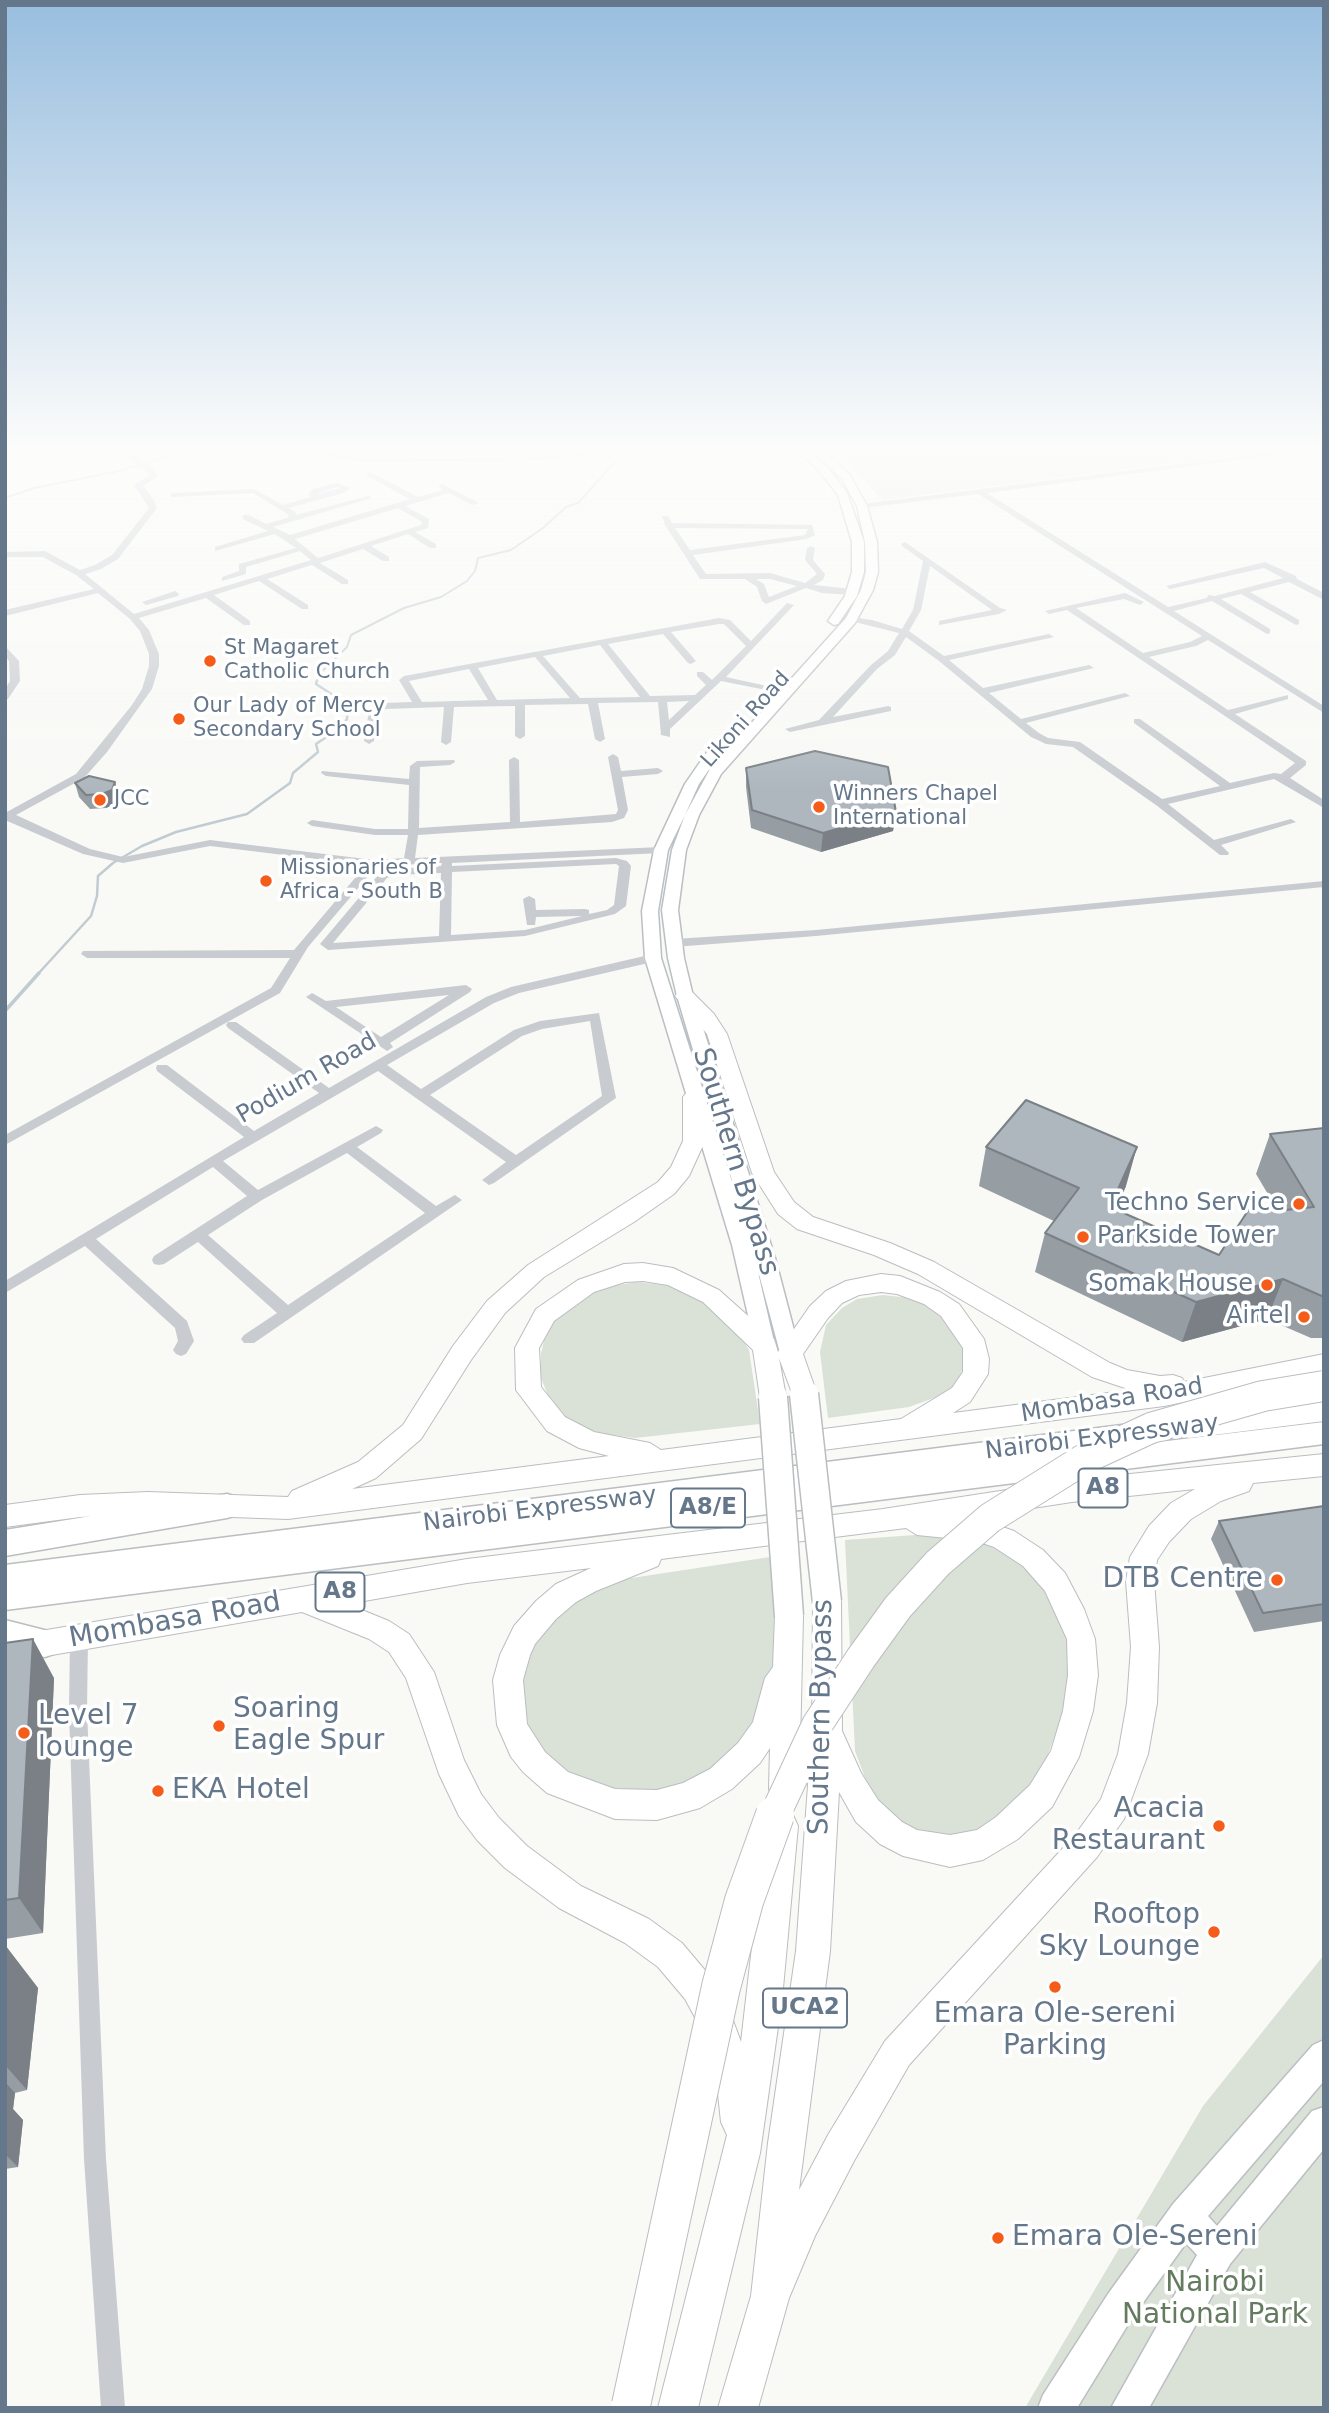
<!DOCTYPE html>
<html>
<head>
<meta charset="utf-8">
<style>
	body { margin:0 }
	#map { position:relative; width:1329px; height:2413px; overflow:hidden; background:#f9f9f6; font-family:"DejaVu Sans",sans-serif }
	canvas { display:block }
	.frame { position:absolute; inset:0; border:7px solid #65778a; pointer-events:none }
</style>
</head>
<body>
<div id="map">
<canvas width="1329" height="2413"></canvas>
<div class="frame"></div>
</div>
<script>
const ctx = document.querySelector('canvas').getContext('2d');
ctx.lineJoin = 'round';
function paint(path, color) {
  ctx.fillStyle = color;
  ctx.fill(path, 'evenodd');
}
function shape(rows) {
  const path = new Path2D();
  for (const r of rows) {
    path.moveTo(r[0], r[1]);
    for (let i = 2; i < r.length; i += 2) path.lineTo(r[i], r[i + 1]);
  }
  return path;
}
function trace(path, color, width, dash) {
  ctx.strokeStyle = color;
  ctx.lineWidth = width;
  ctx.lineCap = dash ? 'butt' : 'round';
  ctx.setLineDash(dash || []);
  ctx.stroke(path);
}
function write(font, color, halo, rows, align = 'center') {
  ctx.font = font + ' "DejaVu Sans",sans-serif';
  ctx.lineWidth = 7;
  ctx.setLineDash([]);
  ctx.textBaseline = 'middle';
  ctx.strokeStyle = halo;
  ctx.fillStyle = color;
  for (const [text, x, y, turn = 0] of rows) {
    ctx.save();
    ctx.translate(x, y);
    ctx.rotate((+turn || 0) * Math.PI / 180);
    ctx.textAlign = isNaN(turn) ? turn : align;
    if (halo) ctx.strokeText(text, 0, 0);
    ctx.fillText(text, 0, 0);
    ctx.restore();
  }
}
paint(shape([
	[837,451,1268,451,882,500]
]), '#e7e8e7');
paint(shape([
	[636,1282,664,1285,682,1290,704,1303,734,1326,749,1350,760,1424,635,1438,599,1433,573,1423,552,1405,541,1378,541,1354,546,1332,560,1314,580,1298,612,1286],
	[883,1295,910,1298,931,1307,947,1320,960,1339,965,1360,959,1380,945,1394,909,1407,828,1418,820,1352,826,1325,842,1308,857,1299],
	[943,1533,993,1543,1032,1569,1056,1600,1070,1637,1069,1695,1045,1763,1014,1808,982,1836,942,1838,909,1829,885,1813,866,1780,855,1751,845,1540],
	[770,1557,777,1647,767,1694,745,1748,713,1778,628,1797,566,1774,540,1752,522,1714,521,1680,526,1658,546,1623,578,1600,612,1581],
	[1324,1955,1324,2408,1025,2408,1203,2106]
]), '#dae1d6');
trace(shape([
	[306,451,367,461,530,459,632,451],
	[5,498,34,488,119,471,188,451],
	[316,683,320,673,347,647,351,635,404,608,441,597,467,581,475,571,478,558,511,550,543,528,566,507,578,503,617,460,630,452]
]), '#c1ccd2', 2);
trace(shape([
	[37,975,91,916,97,896,98,876,113,863,142,846,176,832,247,814,290,783,293,773,318,752,316,744,341,727,347,719,348,705,316,684,317,681]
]), '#c1ccd2', 2.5);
trace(shape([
	[5,1011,39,973]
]), '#c1ccd2', 3.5);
const secondary = shape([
	[798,451,809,451,828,468,847,493,864,542,864,572,857,596,838,624,834,625,828,621,845,596,852,572,852,542,838,495,820,472,798,451],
	[813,451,824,451,850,475,867,506,877,542,878,572,873,590,855,623,721,774,699,815,686,850,678,910,684,958,693,996,775,1258,800,1353,797,1359,790,1361,783,1359,780,1353,754,1255,775,1346,772,1352,765,1354,758,1352,755,1346,732,1245,645,958,642,911,654,850,685,784,707,752,717,752,719,755,699,784,685,815,710,769,846,618,861,590,866,572,865,542,857,506,842,479,813,451],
	[685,815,672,850,662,910,668,958,677,996,739,1204,661,958,658,911,668,850,685,815]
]);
const primary = shape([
	[1324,2040,1324,2081,1208,2216,1217,2226,1312,2111,1324,2107,1324,2149,1230,2264,1149,2408,1111,2408,1197,2255,1186,2243,1132,2318,1077,2408,1038,2408,1043,2395,1108,2294,1173,2204,1313,2045,1324,2040]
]);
const trunk = shape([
	[685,990,692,992,714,1014,727,1034,774,1172,794,1202,813,1217,890,1243,934,1262,1110,1363,1127,1370,1160,1376,1173,1375,1182,1378,1184,1382,1324,1354,1324,1374,1164,1406,288,1519,148,1514,80,1517,5,1527,5,1505,80,1495,148,1492,288,1497,292,1491,358,1462,403,1425,453,1346,487,1301,528,1265,658,1182,671,1167,683,1141,683,1097,687,1092,694,1090,701,1092,705,1097,705,1141,689,1176,674,1194,634,1222,544,1277,505,1313,471,1360,421,1439,376,1478,352,1489,609,1456,579,1448,547,1431,516,1390,515,1348,536,1309,578,1280,624,1264,643,1263,673,1268,719,1290,774,1339,778,1352,810,1306,826,1291,846,1281,881,1274,900,1276,940,1292,959,1304,984,1339,989,1359,988,1374,970,1402,953,1413,1131,1390,1092,1377,918,1274,874,1255,797,1229,778,1214,752,1173,707,1034,675,996,678,992,685,990],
	[643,1281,668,1285,703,1302,753,1350,760,1397,764,1404,773,1407,782,1404,786,1397,779,1358,795,1401,804,1404,813,1401,817,1394,803,1354,828,1318,842,1303,859,1295,881,1292,897,1294,924,1304,941,1316,963,1348,963,1372,952,1388,901,1419,661,1450,650,1443,594,1432,565,1417,541,1387,539,1348,554,1321,594,1292,625,1282,643,1281],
	[1324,1454,1324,1476,1253,1483,1249,1491,1221,1501,1191,1519,1169,1542,1157,1560,1154,1581,1159,1647,1157,1703,1148,1754,1124,1819,1097,1857,909,2065,854,2161,815,2236,789,2298,758,2408,718,2408,751,2296,768,2143,796,1951,812,1730,813,1602,817,1593,827,1590,837,1593,841,1602,842,1731,861,1773,878,1800,902,1822,917,1830,950,1835,977,1830,996,1817,1030,1785,1051,1751,1063,1711,1068,1675,1067,1639,1045,1591,1023,1566,994,1547,976,1541,917,1535,906,1528,661,1559,658,1566,596,1591,576,1602,556,1619,535,1644,530,1655,523,1680,527,1724,545,1752,568,1772,615,1789,657,1790,683,1783,710,1769,738,1743,753,1722,765,1678,773,1667,775,1616,779,1607,789,1603,799,1607,803,1616,799,1789,795,1800,784,1804,773,1800,769,1789,770,1748,760,1763,732,1789,700,1808,657,1820,615,1819,547,1793,523,1772,511,1757,497,1725,493,1680,500,1655,514,1626,536,1601,556,1584,591,1568,467,1583,347,1604,389,1621,409,1634,434,1672,464,1760,481,1794,499,1818,527,1846,581,1886,649,1919,682,1943,709,1975,731,2015,741,2042,766,1826,771,1815,782,1811,793,1815,798,1826,782,1999,760,2153,698,2408,658,2408,727,2135,721,2122,715,2066,704,2034,685,1999,658,1967,625,1943,559,1908,505,1868,477,1840,459,1816,439,1774,406,1678,389,1652,369,1639,302,1612,5,1663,5,1637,467,1559,883,1509,1072,1480,1324,1454],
	[1195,1489,1171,1503,1149,1526,1130,1557,1126,1581,1131,1647,1127,1703,1118,1754,1101,1799,1075,1835,885,2041,828,2135,799,2190,830,1951,839,1792,856,1822,880,1844,903,1856,950,1867,983,1860,1018,1839,1052,1807,1079,1757,1093,1711,1098,1675,1095,1639,1084,1609,1065,1573,1043,1550,1014,1531,974,1517,1072,1502,1195,1489]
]);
const motorway = shape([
	[1324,1399,1324,1421,1189,1438,1179,1435,1175,1427,1179,1419,1189,1416,1324,1399],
	[1324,1422,1324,1444,5,1610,5,1565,1122,1425,1132,1428,1136,1436,1132,1444,1126,1446,1324,1422],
	[227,1494,237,1497,242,1506,237,1515,227,1518,5,1556,5,1530,227,1494],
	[5,1620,56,1633,61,1643,56,1653,45,1657,5,1648,5,1620]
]);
trace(secondary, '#babfc4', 3);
trace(primary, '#bbbfc3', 3);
trace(trunk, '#babec1', 2);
trace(motorway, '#babec1', 3);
paint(shape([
	[118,451,127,451,150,465,158,476,143,486,154,500,157,508,118,559,101,569,85,574,134,614,311,560,300,551,246,567,246,574,222,581,222,577,239,571,239,564,296,548,275,534,215,551,215,547,268,531,243,519,243,515,249,515,266,524,287,518,289,515,253,493,174,497,171,497,171,493,254,489,283,505,311,497,308,494,313,489,337,483,350,488,344,493,288,508,296,512,296,515,368,496,372,498,273,527,290,535,410,499,367,476,366,474,370,472,418,497,443,490,438,486,442,484,479,503,472,505,449,493,405,506,429,519,428,528,415,532,436,544,436,548,430,548,408,534,371,546,389,557,389,561,383,561,363,549,320,563,348,580,348,584,342,584,312,565,267,579,308,605,308,609,302,609,259,581,214,595,250,621,250,625,244,625,206,598,139,618,149,630,159,654,159,666,152,689,107,752,84,778,16,815,90,849,123,857,210,840,374,860,404,858,408,835,375,835,312,826,307,823,312,820,375,829,408,829,409,785,326,776,321,773,322,771,409,779,410,766,417,761,454,760,455,762,450,765,420,767,419,828,510,822,509,760,514,757,519,760,520,822,616,814,618,810,608,757,613,754,618,757,621,771,658,768,663,771,658,774,622,777,628,810,624,818,612,822,418,835,415,858,661,847,666,850,661,853,452,863,452,866,616,858,627,861,631,866,626,906,615,914,525,936,328,950,320,944,379,874,394,869,441,866,442,863,377,866,308,947,280,993,5,1145,5,1135,271,988,290,958,87,958,81,954,83,951,294,950,366,865,210,846,123,863,83,854,5,820,5,813,76,774,132,705,142,689,149,666,149,654,140,631,130,619,98,593,5,616,5,610,94,589,76,575,43,557,5,557,5,552,45,551,80,570,95,565,112,555,149,508,134,485,150,475,144,469,118,451],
	[337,487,340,488,317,494,319,493,337,487],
	[398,508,422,522,421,525,318,558,295,539,398,508],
	[616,864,619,866,614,905,607,910,589,914,589,910,585,909,536,910,535,899,529,896,523,899,527,925,535,925,536,917,582,916,525,930,451,935,452,872,616,864],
	[441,873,439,936,333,943,387,878,395,875,441,873],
	[1282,451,1306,451,987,493,1168,607,1207,598,1208,595,1215,596,1283,578,1264,568,1170,589,1166,586,1265,562,1296,576,1297,579,1324,593,1324,600,1289,582,1250,592,1299,620,1299,624,1296,625,1241,594,1221,599,1270,629,1270,633,1267,634,1212,601,1174,611,1324,706,1324,713,1208,640,1196,646,1149,657,1228,710,1288,695,1288,699,1235,714,1306,761,1306,765,1290,778,1324,800,1324,808,1274,779,1168,804,1214,840,1291,819,1296,822,1221,845,1229,853,1228,855,1220,855,1156,805,1073,747,1046,744,1031,737,939,661,906,637,895,655,877,669,833,717,888,706,891,707,891,711,790,732,785,729,819,720,871,665,888,651,899,633,847,620,851,617,872,620,902,629,913,610,923,561,902,546,901,544,905,542,1000,608,1007,610,999,614,939,625,939,621,992,610,930,566,921,610,909,631,944,656,1049,634,1054,637,949,660,983,688,1089,665,1094,668,989,693,1021,719,1125,693,1130,696,1026,723,1039,733,1048,738,1080,742,1162,799,1220,786,1134,723,1134,719,1140,719,1230,783,1274,773,1281,774,1295,763,1067,610,1049,614,1045,611,1125,593,1144,602,1140,605,1124,599,1076,608,1143,653,1190,642,1202,636,978,494,862,508,858,506,862,504,1282,451],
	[662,516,668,516,672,523,812,525,815,535,807,539,693,555,706,574,770,573,805,583,817,574,805,560,807,548,811,546,815,548,813,560,825,574,823,580,814,585,852,589,856,592,852,595,822,593,806,588,766,604,762,601,757,587,745,579,700,579,665,525,662,516],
	[675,528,808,529,805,535,690,550,675,528],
	[756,579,770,579,797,586,769,597,764,584,756,579],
	[175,591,179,594,178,596,146,605,142,602,175,591],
	[787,603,794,605,726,677,776,688,776,692,721,681,670,729,670,737,661,735,658,702,598,703,605,739,600,742,595,739,588,704,525,705,525,736,520,739,515,736,515,706,454,707,451,742,446,745,441,742,444,707,386,709,377,714,374,741,369,744,364,741,369,711,384,703,412,702,399,680,404,676,719,618,730,620,751,641,787,603],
	[719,624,724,624,746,646,712,680,703,672,697,672,697,676,706,685,695,695,650,696,608,644,663,634,688,663,691,664,696,661,671,632,719,624],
	[600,645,640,697,580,698,543,656,600,645],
	[535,657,570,698,497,700,478,668,535,657],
	[469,669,488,700,422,702,409,681,469,669],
	[689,701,669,720,667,702,689,701],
	[5,646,19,661,20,681,8,699,5,700,5,689,10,681,9,661,5,656,5,646],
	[1324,881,1324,887,816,936,674,947,668,943,674,939,816,930,1324,881],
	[653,954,657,955,657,961,519,993,494,1003,387,1065,421,1089,514,1030,540,1021,599,1013,616,1098,494,1183,489,1185,482,1180,506,1162,378,1071,223,1161,258,1190,376,1126,383,1130,381,1133,357,1147,436,1206,455,1195,462,1200,254,1343,244,1343,241,1339,244,1335,277,1313,198,1242,164,1264,159,1265,154,1264,152,1260,154,1256,247,1196,213,1167,96,1239,187,1321,194,1341,186,1354,181,1356,176,1354,173,1350,178,1341,175,1328,85,1246,5,1293,5,1281,244,1137,157,1071,156,1068,157,1065,167,1065,254,1131,319,1093,228,1028,226,1025,228,1022,236,1022,329,1088,486,997,511,987,653,954],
	[590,1021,602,1096,516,1155,430,1095,522,1036,542,1029,590,1021],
	[347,1153,425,1213,288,1305,208,1235,262,1200,347,1153],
	[466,985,472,989,470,992,390,1043,393,1047,387,1051,306,997,312,993,326,1001,466,985],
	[449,995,381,1037,336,1007,449,995],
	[79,1629,85,1631,88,1637,87,1711,106,2159,125,2408,101,2408,84,2159,69,1711,70,1637,73,1631,79,1629]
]), '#c8ccd0');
paint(secondary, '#fff');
paint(primary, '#fff');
paint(trunk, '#fff');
paint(motorway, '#fff');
const trunkBridge = shape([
	[804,1394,827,1602],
	[773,1397,789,1616]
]);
const motorwayBridgeFar1 = shape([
	[774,1817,817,1725,861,1658,898,1607,938,1563,990,1518,1086,1458,1151,1428,1263,1396,1324,1386]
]);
const motorwayBridge = shape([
	[631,2405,721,1987,744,1901,775,1815]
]);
trace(trunkBridge, '#babec1', 31, []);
trace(motorwayBridgeFar1, '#babec1', 32, []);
trace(motorwayBridge, '#babec1', 40, []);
trace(trunkBridge, '#fff', 28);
trace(motorwayBridgeFar1, '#fff', 30);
trace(motorwayBridge, '#fff', 38);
paint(shape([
	[746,768,896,812,893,831,821,852,751,828,746,787],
	[115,782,119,796,115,804,106,808,90,809,79,797,75,783],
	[1324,1128,1324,1338,1311,1338,1267,1319,1182,1342,1035,1272,1045,1233,1054,1221,979,1186,986,1147,1126,1186,1116,1210,1219,1255,1278,1211,1256,1174,1270,1134],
	[1324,1506,1324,1621,1254,1632,1211,1539,1219,1521],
	[5,1643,54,1678,43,1933,5,1939],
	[5,1945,38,1988,27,2090,15,2093,13,2109,23,2120,18,2167,5,2169]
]), '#969da3');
paint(shape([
	[115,782,119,796,115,804,106,808,102,794],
	[896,812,893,831,821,852,823,833],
	[1137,1147,1126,1186,1099,1247,1110,1207],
	[1283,1279,1267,1319,1182,1342,1196,1302],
	[33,1639,54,1678,43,1933,19,1898],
	[5,1945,38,1988,27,2090,5,2065],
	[5,2082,15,2093,13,2109,23,2120,18,2167,5,2154]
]), '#7a8085');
const building = shape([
	[815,751,888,767,896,812,823,833,752,810,746,768,815,751],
	[89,776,115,782,112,790,102,794,86,795,75,783,89,776],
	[1026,1100,1137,1147,1110,1207,1219,1255,1253,1203,1276,1211,1314,1207,1270,1134,1324,1128,1324,1297,1283,1279,1196,1302,1045,1233,1079,1188,986,1147,1026,1100],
	[1324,1506,1324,1604,1263,1613,1219,1521,1324,1506],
	[33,1639,19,1898,5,1900,5,1643,33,1639]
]);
paint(building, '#aeb7be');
trace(building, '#7a8085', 2);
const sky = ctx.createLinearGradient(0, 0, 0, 789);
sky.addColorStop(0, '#98bedf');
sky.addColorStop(0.57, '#fcfcfb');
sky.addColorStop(1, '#fcfcfb00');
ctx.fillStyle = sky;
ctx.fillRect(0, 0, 1329, 789);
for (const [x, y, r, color] of [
	[210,661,7,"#f65c19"],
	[179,719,7,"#f65c19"],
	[100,800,7,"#f65c19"],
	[819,807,7,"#f65c19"],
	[266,881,7,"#f65c19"],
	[1299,1204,7,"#f65c19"],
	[1083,1237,7,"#f65c19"],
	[1267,1285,7,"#f65c19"],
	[1304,1317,7,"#f65c19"],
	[1277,1580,7,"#f65c19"],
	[219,1726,7,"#f65c19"],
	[24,1733,7,"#f65c19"],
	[158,1791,7,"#f65c19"],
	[1219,1826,7,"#f65c19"],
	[1214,1932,7,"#f65c19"],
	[1055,1987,7,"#f65c19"],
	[998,2238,7,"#f65c19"]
]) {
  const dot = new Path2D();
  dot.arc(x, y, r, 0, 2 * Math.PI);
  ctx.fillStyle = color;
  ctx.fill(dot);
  trace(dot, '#fff', 2.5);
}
write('21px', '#65778a', '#fff', [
	["St Magaret",224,649],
	["Catholic Church",224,673],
	["Our Lady of Mercy",193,707],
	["Secondary School",193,731],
	["Winners Chapel",833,795],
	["International",833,819],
	["JCC",114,800],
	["Missionaries of",280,869],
	["Africa - South B",280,893]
], 'left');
write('21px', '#65778a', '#fff', [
	["Likoni Road",746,720,-48]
]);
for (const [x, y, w] of [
	[1103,1488,49],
	[708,1508,74],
	[340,1592,49],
	[805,2008,84]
]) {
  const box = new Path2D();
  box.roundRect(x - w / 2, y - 19.5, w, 39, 5);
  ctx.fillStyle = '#fff';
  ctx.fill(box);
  trace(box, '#65778a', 2);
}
write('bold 23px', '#65778a', null, [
	["A8",1103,1488],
	["A8/E",708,1508],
	["A8",340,1592],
	["UCA2",805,2008]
]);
write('24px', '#65778a', '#fff', [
	["Podium Road",307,1079,-30],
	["Mombasa Road",1112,1401,-9],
	["Nairobi Expressway",1102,1438,-7],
	["Nairobi Expressway",540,1510,-7]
]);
write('24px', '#65778a', '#fff', [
	["Techno Service",1285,1204],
	["Parkside Tower",1097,1237,"left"],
	["Somak House",1253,1285],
	["Airtel",1290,1317]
], 'right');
write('28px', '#65778a', '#fff', [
	["Southern Bypass",735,1162,73],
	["Mombasa Road",175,1621,-10],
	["Southern Bypass",822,1717,-89]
]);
write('28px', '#65778a', '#fff', [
	["DTB Centre",1263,1580,"right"],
	["Soaring",233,1710],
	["Eagle Spur",233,1742],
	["Level 7",38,1717],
	["lounge",38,1749],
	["EKA Hotel",172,1791],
	["Acacia",1205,1810,"right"],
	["Restaurant",1205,1842,"right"],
	["Rooftop",1200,1916,"right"],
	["Sky Lounge",1200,1948,"right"],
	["Emara Ole-sereni",1055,2015,"center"],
	["Parking",1055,2047,"center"],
	["Emara Ole-Sereni",1012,2238]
], 'left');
write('28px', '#647b60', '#fff', [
	["Nairobi",1215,2284],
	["National Park",1215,2316]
]);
</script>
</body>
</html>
